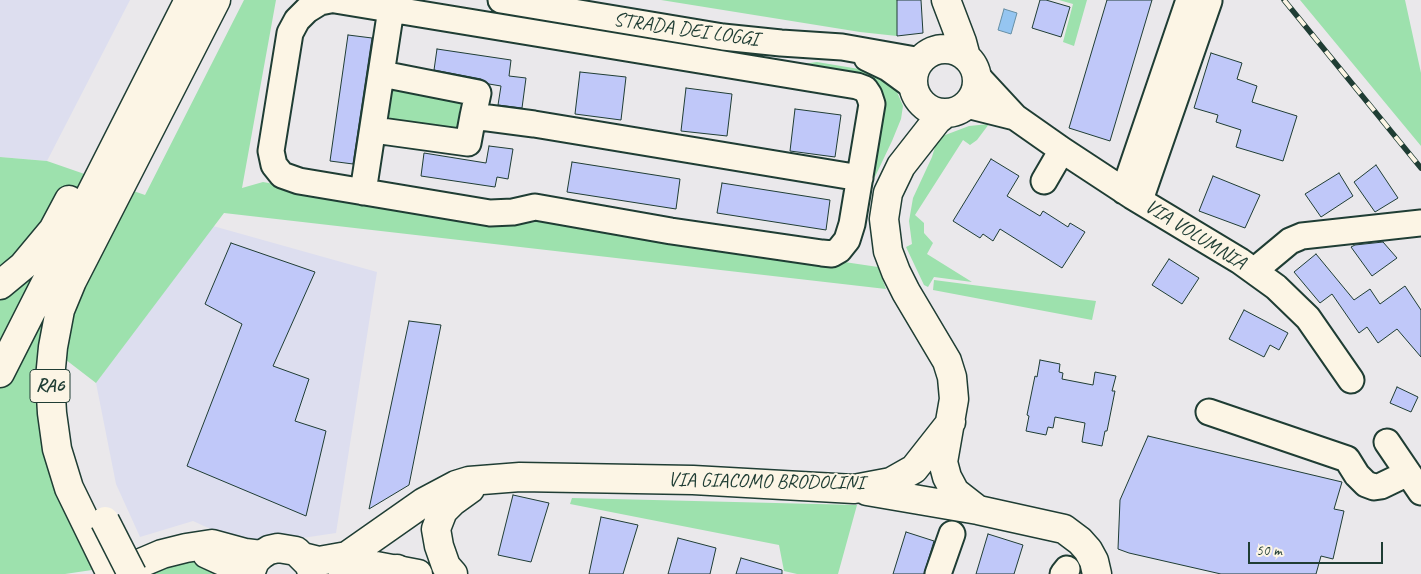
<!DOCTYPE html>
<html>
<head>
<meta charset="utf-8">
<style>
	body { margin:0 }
	#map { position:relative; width:1421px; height:574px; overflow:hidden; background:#eae8eb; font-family:Caveat,sans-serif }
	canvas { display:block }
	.scale { position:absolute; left:1248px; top:542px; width:135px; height:22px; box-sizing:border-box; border:2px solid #1f3d34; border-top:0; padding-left:6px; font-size:15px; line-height:18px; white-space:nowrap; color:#1f3d34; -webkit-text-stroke:4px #fcf5e5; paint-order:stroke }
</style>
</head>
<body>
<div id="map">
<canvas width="1421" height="574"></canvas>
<div class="scale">50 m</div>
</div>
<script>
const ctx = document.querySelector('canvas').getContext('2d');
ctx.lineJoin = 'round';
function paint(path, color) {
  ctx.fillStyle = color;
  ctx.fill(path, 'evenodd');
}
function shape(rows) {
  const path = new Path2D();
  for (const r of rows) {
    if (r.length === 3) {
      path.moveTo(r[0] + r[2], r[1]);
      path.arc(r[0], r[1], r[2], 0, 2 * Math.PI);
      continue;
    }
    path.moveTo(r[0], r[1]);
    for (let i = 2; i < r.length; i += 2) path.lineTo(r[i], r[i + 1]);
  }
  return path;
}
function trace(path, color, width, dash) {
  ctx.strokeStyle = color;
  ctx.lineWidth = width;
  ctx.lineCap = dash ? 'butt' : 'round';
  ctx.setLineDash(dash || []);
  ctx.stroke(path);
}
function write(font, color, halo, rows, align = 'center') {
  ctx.font = font + ' Caveat,sans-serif';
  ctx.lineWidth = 4;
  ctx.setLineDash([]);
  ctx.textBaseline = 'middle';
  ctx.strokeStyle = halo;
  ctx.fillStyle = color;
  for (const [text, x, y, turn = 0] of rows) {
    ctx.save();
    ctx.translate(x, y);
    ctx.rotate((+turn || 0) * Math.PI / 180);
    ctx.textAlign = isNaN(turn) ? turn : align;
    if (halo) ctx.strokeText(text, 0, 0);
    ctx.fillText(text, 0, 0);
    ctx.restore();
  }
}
paint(shape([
	[0,0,130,0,47,161,0,157],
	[213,226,377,272,336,533,248,546,193,521,140,537,116,484,96,383]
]), '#dddeef');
paint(shape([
	[244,0,276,0,242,188,263,182,510,226,555,219,878,267,886,289,224,213,96,383,44,343,42,432,92,570,65,574,0,574,0,157,47,161,145,195],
	[661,0,897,0,897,36,860,32],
	[1059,0,1087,0,1074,46,1063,42,1073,4],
	[1300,0,1405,0,1421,73,1421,146],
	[817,62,859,69,884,80,897,92,903,106,901,119,892,141,873,181,860,218,880,99,796,65],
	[392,83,462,96,456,135,385,123],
	[989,124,977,140,970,145,963,140,915,215,924,223,924,233,933,243,927,254,972,282,934,277,928,287,924,285,906,247,912,244,909,221,913,198,932,157,937,140,940,137,969,126],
	[934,280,1096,301,1092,320,933,290],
	[572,498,857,505,838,574,797,574,784,571,779,545,570,504],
	[200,559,232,574,147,574,155,568]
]), '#9de1ad');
const water = shape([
	[1004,9,1017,13,1011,34,998,30,1004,9]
]);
paint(water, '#95c5f1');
trace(water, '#668fa5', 1);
const building = shape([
	[897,0,921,0,923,33,897,36,897,0],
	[1040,0,1046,0,1070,7,1061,37,1032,28,1040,0],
	[1107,0,1152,0,1110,141,1069,128,1107,0],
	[348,35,372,38,353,164,330,161,348,35],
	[437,49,511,60,509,76,526,78,522,108,498,105,501,86,489,84,481,79,434,70,437,49],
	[1211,53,1242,63,1237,79,1257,86,1252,102,1297,116,1283,161,1236,147,1241,130,1216,122,1218,115,1194,108,1211,53],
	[580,72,626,77,621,120,575,114,580,72],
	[686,88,732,94,727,136,681,131,686,88],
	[795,109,841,115,835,157,790,151,795,109],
	[489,146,513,149,508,179,497,177,495,187,421,176,424,153,486,163,489,146],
	[991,159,1019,176,1007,196,1040,216,1043,211,1068,227,1070,223,1085,232,1062,268,1000,229,993,241,983,234,980,238,953,221,991,159],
	[572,162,680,179,676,209,567,192,572,162],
	[1376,165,1398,198,1375,212,1354,182,1376,165],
	[1339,173,1353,196,1321,217,1305,194,1339,173],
	[1213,176,1260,195,1245,228,1199,211,1213,176],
	[722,183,830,200,826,230,717,213,722,183],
	[1383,242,1397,258,1372,276,1351,247,1355,245,1383,242],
	[231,243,315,272,273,366,309,379,295,421,326,431,306,516,187,466,242,324,205,304,231,243],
	[1316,254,1354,300,1370,289,1380,304,1405,286,1421,310,1421,357,1397,329,1378,343,1367,327,1359,333,1332,294,1320,303,1294,272,1316,254],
	[1169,259,1199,278,1182,304,1152,285,1169,259],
	[1244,310,1288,333,1279,350,1270,345,1264,357,1229,339,1244,310],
	[409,321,441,325,409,485,369,509,409,321],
	[1040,360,1060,364,1059,372,1063,373,1062,379,1093,385,1095,372,1116,376,1112,391,1115,391,1107,431,1105,431,1102,446,1082,442,1085,423,1055,417,1053,428,1048,427,1046,435,1026,431,1029,416,1027,415,1035,376,1037,377,1040,360],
	[1397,387,1418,397,1411,412,1390,403,1397,387],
	[1148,436,1342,482,1334,509,1344,511,1333,559,1321,556,1316,574,1221,574,1129,553,1118,549,1120,500,1148,436],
	[513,495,549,503,531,562,498,555,513,495],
	[601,517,638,525,623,574,589,574,601,517],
	[906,532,934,541,924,574,893,574,906,532],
	[988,534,1023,545,1014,574,976,574,988,534],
	[678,538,716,548,710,574,668,574,678,538],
	[741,558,782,570,782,574,736,574,741,558]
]);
paint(building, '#c0c8f9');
trace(building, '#1f3d34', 1);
const minor = shape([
	[330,0,320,2,307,10,297,20,290,33,271,151,274,165,282,175,299,181,490,213,513,212,535,207,671,231,822,253,832,254,839,250,847,240,852,224,872,104,869,95,865,89,857,86,335,0],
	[501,0,723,37,781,43,842,47,921,61],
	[867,58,888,68,914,87],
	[382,74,478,93,473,116,534,124,860,178],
	[977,76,1015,117,1062,150,1132,196,1240,261,1276,287,1308,318,1351,380],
	[967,105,1015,117],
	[374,130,468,143,473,116],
	[1044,181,1062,150],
	[1124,191,1189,0],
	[363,192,391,9],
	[1140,200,1209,1],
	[1254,271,1290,241,1302,236,1421,223],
	[1209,412,1347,459,1357,475,1366,484,1374,487,1381,486,1408,473],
	[1387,442,1421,492],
	[938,574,952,534],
	[1063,574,1067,569]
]);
const major = shape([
	[946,0,962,42,966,57],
	[945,81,32],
	[946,113,937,120,901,166,888,193,884,219,888,251,896,272,906,292,947,361,952,377,954,399,943,462,947,477,955,492,978,510],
	[867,491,978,510,1064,529,1080,541,1088,550,1094,561,1097,574],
	[303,557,319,561,347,556,424,502,456,485,469,481,520,477,693,480,854,489,891,482,914,469,951,422],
	[250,574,255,561,261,555,269,550,278,548,296,551,309,564,312,572],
	[343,574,362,568,376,566,418,574],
	[453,574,446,566,439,546,436,529,443,511,452,502,470,489]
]);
const highway = shape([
	[0,285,23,266,53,230,69,200],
	[0,373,189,0],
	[207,554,229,564,243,574],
	[111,574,69,488,57,449,52,413,50,378,53,347,60,310,72,281,216,0],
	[115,574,162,554,186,548,212,544,245,553,261,555],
	[384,574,397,569]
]);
trace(minor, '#1f3d34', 29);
trace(major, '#1f3d34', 31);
trace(highway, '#1f3d34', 31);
trace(minor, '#fcf5e5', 25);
trace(major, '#fcf5e5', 28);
trace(highway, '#fcf5e5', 28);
const rail = shape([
	[1284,0,1421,168]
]);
trace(rail, '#1f3d34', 5.5);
trace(rail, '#fcf5e5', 4, [11]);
const highwayBridge = shape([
	[105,521,132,574]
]);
trace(highwayBridge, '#1f3d34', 31, []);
trace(highwayBridge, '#fcf5e5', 28);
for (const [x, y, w] of [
	[50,386,40]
]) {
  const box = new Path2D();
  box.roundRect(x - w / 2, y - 16.5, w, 33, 4);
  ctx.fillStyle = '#fcf5e5';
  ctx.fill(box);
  trace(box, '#1f3d34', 1);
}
write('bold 19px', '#1f3d34', null, [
	["RA6",50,386]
]);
write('20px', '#1f3d34', '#fcf5e5', [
	["STRADA DEI LOGGI",686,30,8],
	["VIA VOLUMNIA",1195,235,32],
	["VIA GIACOMO BRODOLINI",766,482,1]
]);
</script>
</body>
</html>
